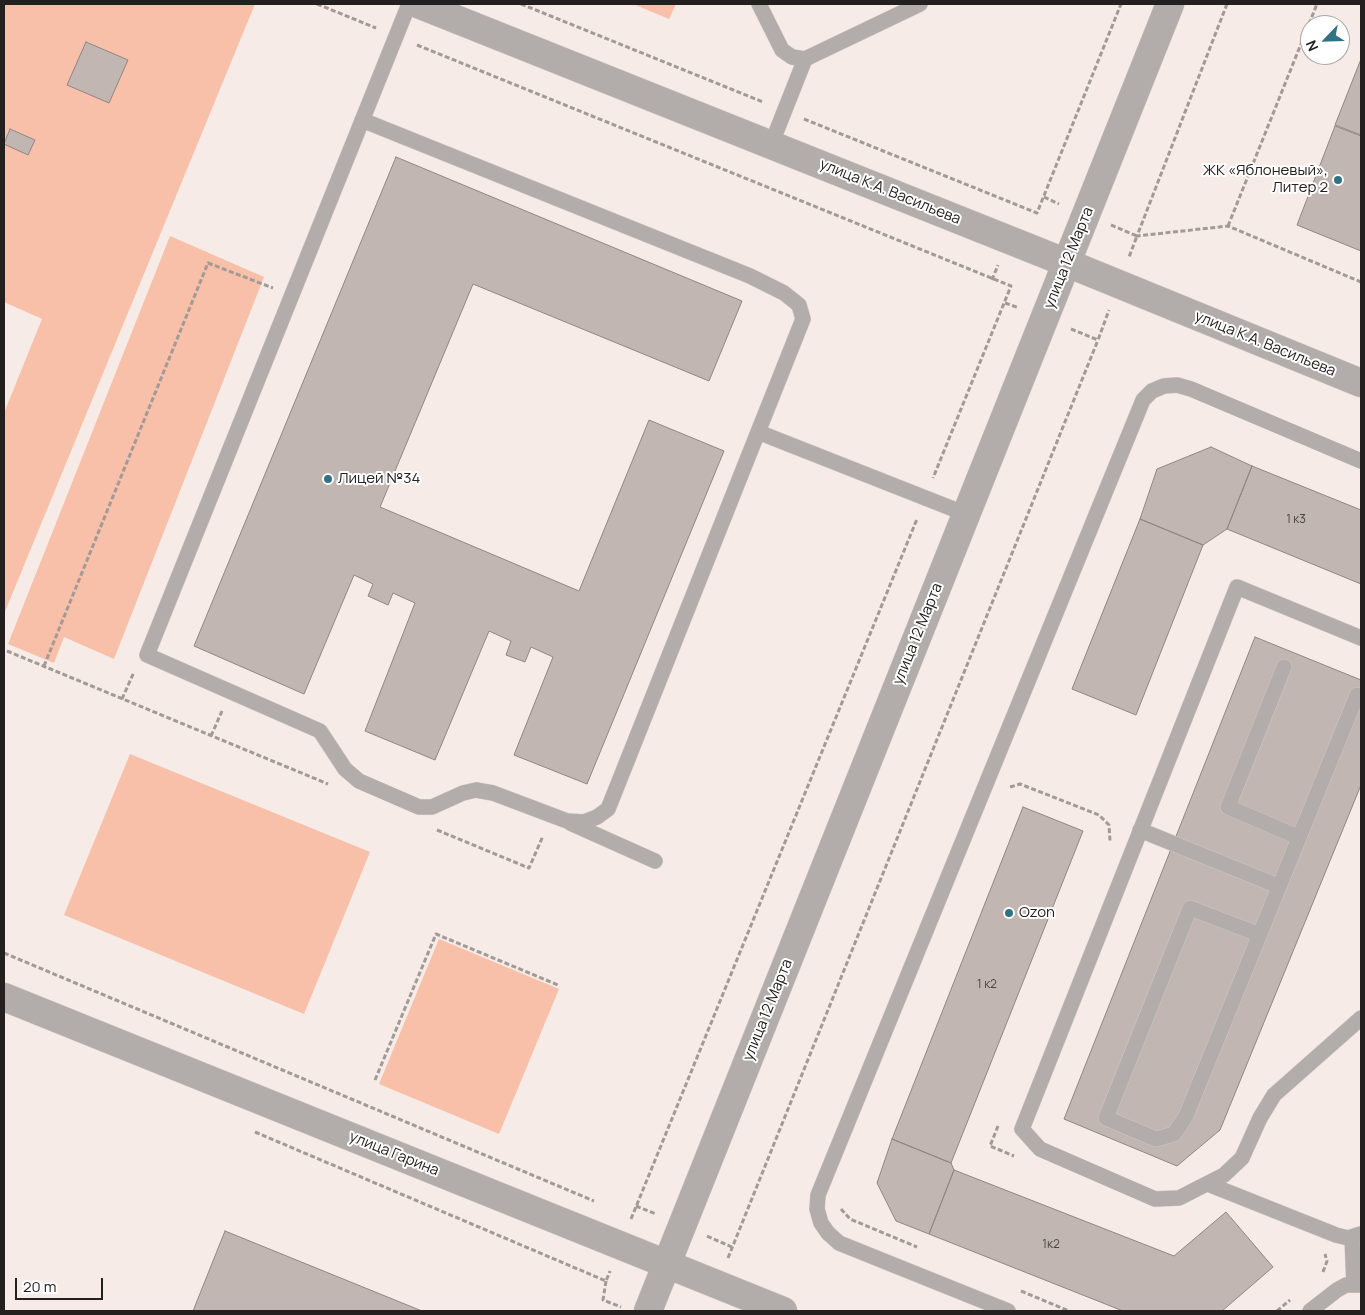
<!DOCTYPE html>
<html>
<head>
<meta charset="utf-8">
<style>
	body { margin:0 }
	#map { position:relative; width:1365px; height:1315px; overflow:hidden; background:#f6ebe6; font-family:Manrope,sans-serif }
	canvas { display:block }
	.frame { position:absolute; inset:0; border:5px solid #24201f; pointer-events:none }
	.north { position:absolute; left:1300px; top:15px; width:50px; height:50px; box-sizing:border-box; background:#fff; border:1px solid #a7a6a5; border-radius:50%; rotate:246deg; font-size:14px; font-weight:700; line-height:20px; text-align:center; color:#24201f }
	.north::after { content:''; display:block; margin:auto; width:18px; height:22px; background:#327286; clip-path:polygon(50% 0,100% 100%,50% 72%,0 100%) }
	.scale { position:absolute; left:15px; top:1278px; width:88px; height:22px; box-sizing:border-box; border:2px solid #24201f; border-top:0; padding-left:6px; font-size:15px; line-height:18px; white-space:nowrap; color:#24201f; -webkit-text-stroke:4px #fff; paint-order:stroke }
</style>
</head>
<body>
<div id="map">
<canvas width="1365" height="1315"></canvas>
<div class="frame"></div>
<div class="north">N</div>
<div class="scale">20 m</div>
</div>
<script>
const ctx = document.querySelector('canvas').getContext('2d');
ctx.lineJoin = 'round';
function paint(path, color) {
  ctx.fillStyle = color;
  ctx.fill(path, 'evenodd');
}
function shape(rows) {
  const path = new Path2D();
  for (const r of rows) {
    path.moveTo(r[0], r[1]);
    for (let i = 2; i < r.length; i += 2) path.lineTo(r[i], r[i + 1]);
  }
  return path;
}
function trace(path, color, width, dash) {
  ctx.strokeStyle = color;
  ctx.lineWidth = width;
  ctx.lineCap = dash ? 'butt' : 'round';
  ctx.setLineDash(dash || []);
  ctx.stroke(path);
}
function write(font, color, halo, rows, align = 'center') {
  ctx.font = font + ' Manrope,sans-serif';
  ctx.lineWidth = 4;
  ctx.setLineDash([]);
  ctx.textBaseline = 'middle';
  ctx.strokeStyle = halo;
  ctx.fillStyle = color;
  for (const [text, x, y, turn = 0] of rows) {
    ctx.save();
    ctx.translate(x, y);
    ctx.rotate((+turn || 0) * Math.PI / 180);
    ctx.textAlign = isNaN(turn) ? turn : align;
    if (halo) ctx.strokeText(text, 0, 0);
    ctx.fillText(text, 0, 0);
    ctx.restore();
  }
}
paint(shape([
	[4,4,255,4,4,614,4,413,42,319,4,302],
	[633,4,676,4,669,19],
	[170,236,264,277,114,659,64,637,54,663,8,644],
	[130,754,370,852,304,1014,64,915],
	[439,939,559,989,499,1134,379,1084]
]), '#f8bfa9');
const building = shape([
	[86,42,128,60,109,103,67,85,86,42],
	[1361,59,1361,135,1335,125,1361,59],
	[1335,126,1361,136,1361,251,1297,225,1335,126],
	[10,129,35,140,28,155,4,144,10,129],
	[396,157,742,301,709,381,473,284,380,507,579,591,649,420,724,451,587,784,514,755,553,657,531,647,525,662,506,655,511,641,489,631,435,760,365,731,415,603,393,593,388,605,368,596,373,584,354,575,304,694,194,646,396,157],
	[1211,447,1252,466,1227,529,1203,545,1140,519,1157,469,1211,447],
	[1252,466,1361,510,1361,584,1227,529,1252,466],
	[1140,519,1203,545,1136,715,1072,689,1140,519],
	[1255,637,1361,680,1361,785,1220,1130,1177,1166,1064,1119,1255,637],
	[1023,807,1083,831,951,1163,892,1139,1023,807],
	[892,1139,951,1163,954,1170,929,1234,896,1221,877,1183,892,1139],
	[954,1170,1174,1256,1226,1212,1273,1267,1222,1311,1123,1311,929,1234,954,1170],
	[225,1231,422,1311,193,1311,225,1231]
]);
paint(building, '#c1b6b2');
trace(building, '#908682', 1);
const lane = shape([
	[759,4,782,50,792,57,805,59,920,4],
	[362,120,750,276,784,293,799,305,803,319,608,809,597,817,584,822,567,821,493,793,476,790,463,793,432,807,419,807,359,781,345,769,320,731,147,655,409,4],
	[771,145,805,59],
	[758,432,966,514],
	[1361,638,1237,587,1022,1129,1040,1149,1155,1199,1179,1198,1224,1175,1242,1158,1260,1118,1274,1095,1361,1018],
	[1284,667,1228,807,1298,837],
	[570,823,655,861],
	[1140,830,1278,886],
	[1258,934,1190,908,1106,1118,1156,1139,1174,1134,1186,1116,1357,695],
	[1208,1184,1336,1235,1348,1238,1361,1234],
	[1352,1237,1354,1285],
	[1008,1311,839,1243,828,1233,821,1223,817,1209,818,1195,1143,400,1152,391,1164,386,1177,385,1191,389,1361,461],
	[1310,1311,1337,1290,1346,1285,1361,1285]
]);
const street = shape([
	[418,4,1067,263,1361,383],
	[4,997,783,1311],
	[648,1311,1170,4]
]);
trace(lane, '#d0c6c2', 16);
trace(street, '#d0c6c2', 29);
trace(shape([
	[317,4,376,28],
	[521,4,763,102],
	[1227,4,1137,236,1228,226,1361,282],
	[417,45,1011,286,933,478],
	[804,119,1037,213,1121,4],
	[1044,197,1059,204],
	[1111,225,1137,236,1129,257],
	[1228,226,1317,4],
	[992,280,998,265],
	[1005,303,1019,308],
	[1071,329,1098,340,1109,310],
	[7,651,328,784],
	[44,666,208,263,273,288],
	[122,699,134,672],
	[211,736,222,711],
	[1010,787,1020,784,1099,815,1109,825,1110,841],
	[437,830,529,868,543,836],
	[4,953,594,1201],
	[375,1080,436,934,558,985],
	[998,1126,990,1146,1014,1156],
	[255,1132,606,1281,610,1271],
	[636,1206,656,1214],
	[841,1209,850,1219,917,1247],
	[631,1219,917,519],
	[707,1236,732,1247],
	[728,1258,1098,340],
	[1323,1272,1327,1261,1325,1254],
	[606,1281,603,1300,621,1307],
	[1021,1291,1069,1311],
	[1277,1311,1290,1300]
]), '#a29a97', 3, [5, 2.5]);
trace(lane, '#b2adab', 15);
trace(street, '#b2adab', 28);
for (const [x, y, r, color] of [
	[1338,180,5,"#327286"],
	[328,479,5,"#327286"],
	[1009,913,5,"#327286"]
]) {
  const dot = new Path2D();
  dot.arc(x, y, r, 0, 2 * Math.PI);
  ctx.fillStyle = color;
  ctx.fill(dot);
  trace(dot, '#fff', 2);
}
write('12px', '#4b4644', null, [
	["1 к3",1296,520],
	["1 к2",987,985],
	["1к2",1051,1245]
]);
write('15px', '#24201f', '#fff', [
	["ЖК «Яблоневый»,",1328,171,"right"],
	["Литер 2",1328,188,"right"],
	["Лицей №34",338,479],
	["Ozon",1019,913]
], 'left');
write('15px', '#24201f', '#fff', [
	["улица К.А. Васильева",890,192,22],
	["улица 12 Марта",1069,258,-68],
	["улица К.А. Васильева",1265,344,22],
	["улица 12 Марта",918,634,-68],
	["улица 12 Марта",768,1010,-68],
	["улица Гарина",394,1154,22]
]);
</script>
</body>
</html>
